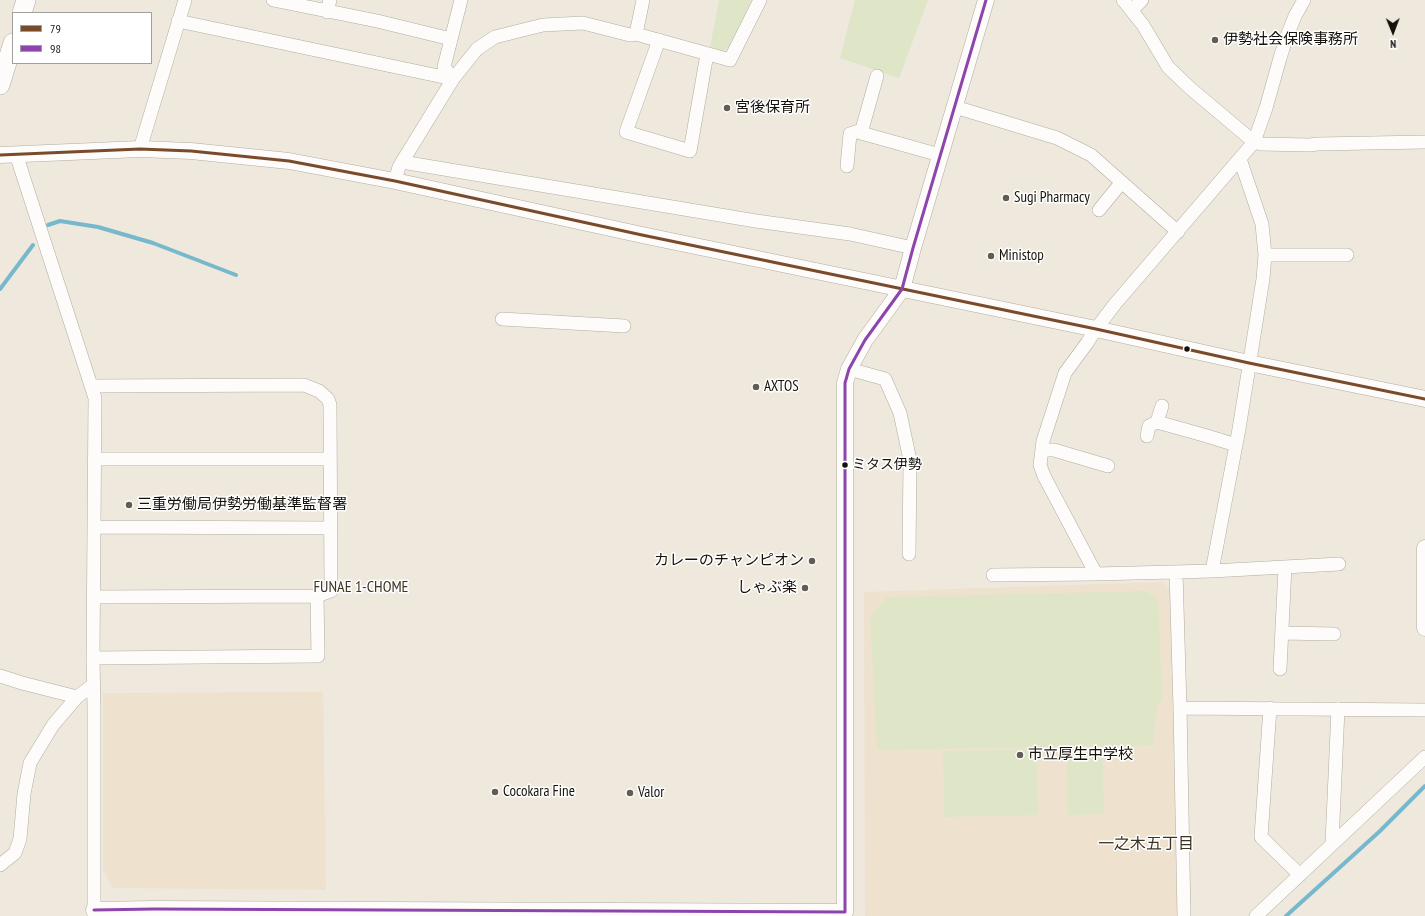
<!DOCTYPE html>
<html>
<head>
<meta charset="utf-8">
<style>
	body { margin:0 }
	#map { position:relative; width:1425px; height:916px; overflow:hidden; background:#efe8dd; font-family:"PT Sans Narrow",sans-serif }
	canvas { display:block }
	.legend { position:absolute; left:12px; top:12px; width:140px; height:52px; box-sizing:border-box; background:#fff; border:1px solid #a1a09d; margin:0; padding:5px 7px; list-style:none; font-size:12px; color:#15110a }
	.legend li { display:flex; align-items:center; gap:8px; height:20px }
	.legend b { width:20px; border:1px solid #a1a09d }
	.north { position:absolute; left:1373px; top:12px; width:40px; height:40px; -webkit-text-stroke:3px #fff; paint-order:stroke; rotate:179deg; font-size:11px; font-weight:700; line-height:16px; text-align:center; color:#15110a }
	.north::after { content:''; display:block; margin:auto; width:14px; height:18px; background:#15110a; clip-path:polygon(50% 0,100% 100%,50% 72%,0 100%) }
</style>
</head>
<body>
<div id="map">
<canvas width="1425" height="916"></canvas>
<ul class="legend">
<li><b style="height:5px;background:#7a4b2a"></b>79</li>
<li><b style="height:5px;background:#8e44ad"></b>98</li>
</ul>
<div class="north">N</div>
</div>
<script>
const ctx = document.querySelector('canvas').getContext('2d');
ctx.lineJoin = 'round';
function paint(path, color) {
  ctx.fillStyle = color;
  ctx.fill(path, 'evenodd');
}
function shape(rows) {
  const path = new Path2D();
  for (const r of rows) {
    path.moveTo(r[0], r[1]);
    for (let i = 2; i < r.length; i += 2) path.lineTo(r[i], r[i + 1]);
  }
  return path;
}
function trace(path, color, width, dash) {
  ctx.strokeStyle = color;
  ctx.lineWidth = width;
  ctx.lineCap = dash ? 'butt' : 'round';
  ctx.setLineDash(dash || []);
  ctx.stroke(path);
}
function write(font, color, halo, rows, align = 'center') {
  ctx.font = font + ' "PT Sans Narrow","Noto Sans JP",sans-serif';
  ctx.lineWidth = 3;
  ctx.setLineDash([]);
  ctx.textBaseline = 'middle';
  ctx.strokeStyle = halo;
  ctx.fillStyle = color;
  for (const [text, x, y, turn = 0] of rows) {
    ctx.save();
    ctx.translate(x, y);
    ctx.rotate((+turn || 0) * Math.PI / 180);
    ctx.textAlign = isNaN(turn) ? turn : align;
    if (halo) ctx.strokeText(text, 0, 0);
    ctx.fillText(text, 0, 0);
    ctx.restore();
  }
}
paint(shape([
	[1162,582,1172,593,1180,916,865,916,864,592],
	[323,692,326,890,112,888,103,869,103,693]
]), '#eee2ce');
paint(shape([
	[719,0,752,0,730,46,723,51,710,47],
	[855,0,928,0,899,78,840,58],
	[1145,591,1158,599,1162,699,1157,704,1153,745,877,750,870,617,887,597],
	[1102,747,1104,814,1068,815,1067,748],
	[1036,749,1038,815,944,817,943,751]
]), '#dfe5c7');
trace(shape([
	[48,225,60,221,98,227,153,243,236,275],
	[0,289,33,245],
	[1286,916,1380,831,1425,786]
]), '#78b8cc', 4);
const minor = shape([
	[273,0,377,21,451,39],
	[1123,0,1143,25,1168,67,1190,88,1254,142,1261,144,1310,145,1317,144,1425,142],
	[1132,10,1142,0],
	[327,12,330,0],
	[178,21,453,79],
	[636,34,643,0],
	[659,40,626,132,690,151,707,54],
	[877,76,861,133,940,155],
	[453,79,444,67,461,0],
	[955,107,1057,138,1091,155,1178,232],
	[140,149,185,0],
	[16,154,95,398,93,658,94,709,94,916],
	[1240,159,1262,224,1265,255,1263,279,1239,429,1212,571,1096,574,1044,476,1040,465,1043,441,1065,373,1087,343,1096,329,1115,304,1254,142,1266,108,1280,58,1287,36,1295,16,1304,0],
	[402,162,756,221,850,234,913,248],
	[847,166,850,134,862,130],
	[395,181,399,167,453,79,477,49,495,37,543,25,583,23,630,35,636,34,730,60,760,0],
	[1099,210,1121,183],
	[1265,255,1347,255],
	[502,319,624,326],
	[849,369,885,379,900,413,910,460,909,554],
	[92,386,304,385,319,391,328,399,330,405,331,591,317,596,94,597],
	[1162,406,1157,422,1207,436,1236,445],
	[1147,436,1149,426,1157,422],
	[1042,450,1054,450,1108,466],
	[95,459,330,459],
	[95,527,330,528],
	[1212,571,1339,564],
	[1176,572,1180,708,1184,916],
	[993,575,1096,574],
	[1282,633,1334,634],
	[93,658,318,656,317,596],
	[1280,669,1285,567],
	[0,676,22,683,77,697],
	[1180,708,1425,710],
	[1270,708,1261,837,1300,875],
	[1332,843,1338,709],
	[0,865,15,853,20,839,24,794,30,763,53,725,77,697,93,685],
	[1256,916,1425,757]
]);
const tertiary = shape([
	[0,155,140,149,191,151,289,161,395,181,642,235,1096,329,1249,363,1425,399],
	[1425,548,1425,628],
	[94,910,154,909,845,912,845,383,849,369,865,340,902,289,913,248,986,0]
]);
const secondary = shape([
	[22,13,26,0],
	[0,85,13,43]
]);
trace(minor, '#b1aca3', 14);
trace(tertiary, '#b1aca3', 17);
trace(secondary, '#b1aca3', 20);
trace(minor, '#fdfcfa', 13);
trace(tertiary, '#fdfcfa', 16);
trace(secondary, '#fdfcfa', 19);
trace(shape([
	[0,155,140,149,191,151,289,161,395,181,642,235,1096,329,1249,363,1425,399]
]), '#7a4b2a', 3);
trace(shape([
	[94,910,154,909,845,912,845,383,849,369,865,340,902,289,913,248,986,0]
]), '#8e44ad', 3);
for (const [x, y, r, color] of [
	[1215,40,4,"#615c54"],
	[727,108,4,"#615c54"],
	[1006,198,4,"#615c54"],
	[991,256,4,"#615c54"],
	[1187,349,3.5,"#15110a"],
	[756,387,4,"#615c54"],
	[845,465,3.5,"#15110a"],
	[129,505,4,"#615c54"],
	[812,561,4,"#615c54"],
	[805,588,4,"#615c54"],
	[1020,755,4,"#615c54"],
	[495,792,4,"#615c54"],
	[630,793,4,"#615c54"]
]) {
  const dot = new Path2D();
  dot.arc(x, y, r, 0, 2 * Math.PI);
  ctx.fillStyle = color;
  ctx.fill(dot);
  trace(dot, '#fff', 1.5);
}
write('14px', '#15110a', '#fff', [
	["ミタス伊勢",852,465]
], 'left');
write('15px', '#15110a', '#fff', [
	["伊勢社会保険事務所",1223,40],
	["宮後保育所",735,108],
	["Sugi Pharmacy",1014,198],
	["Ministop",999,256],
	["AXTOS",764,387],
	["三重労働局伊勢労働基準監督署",137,505],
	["カレーのチャンピオン",804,561,"right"],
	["しゃぶ楽",797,588,"right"],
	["市立厚生中学校",1028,755],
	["Cocokara Fine",503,792],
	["Valor",638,793]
], 'left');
write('16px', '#3d3424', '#fff', [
	["FUNAE 1-CHOME",361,587],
	["一之木五丁目",1146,844]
]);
</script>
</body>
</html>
